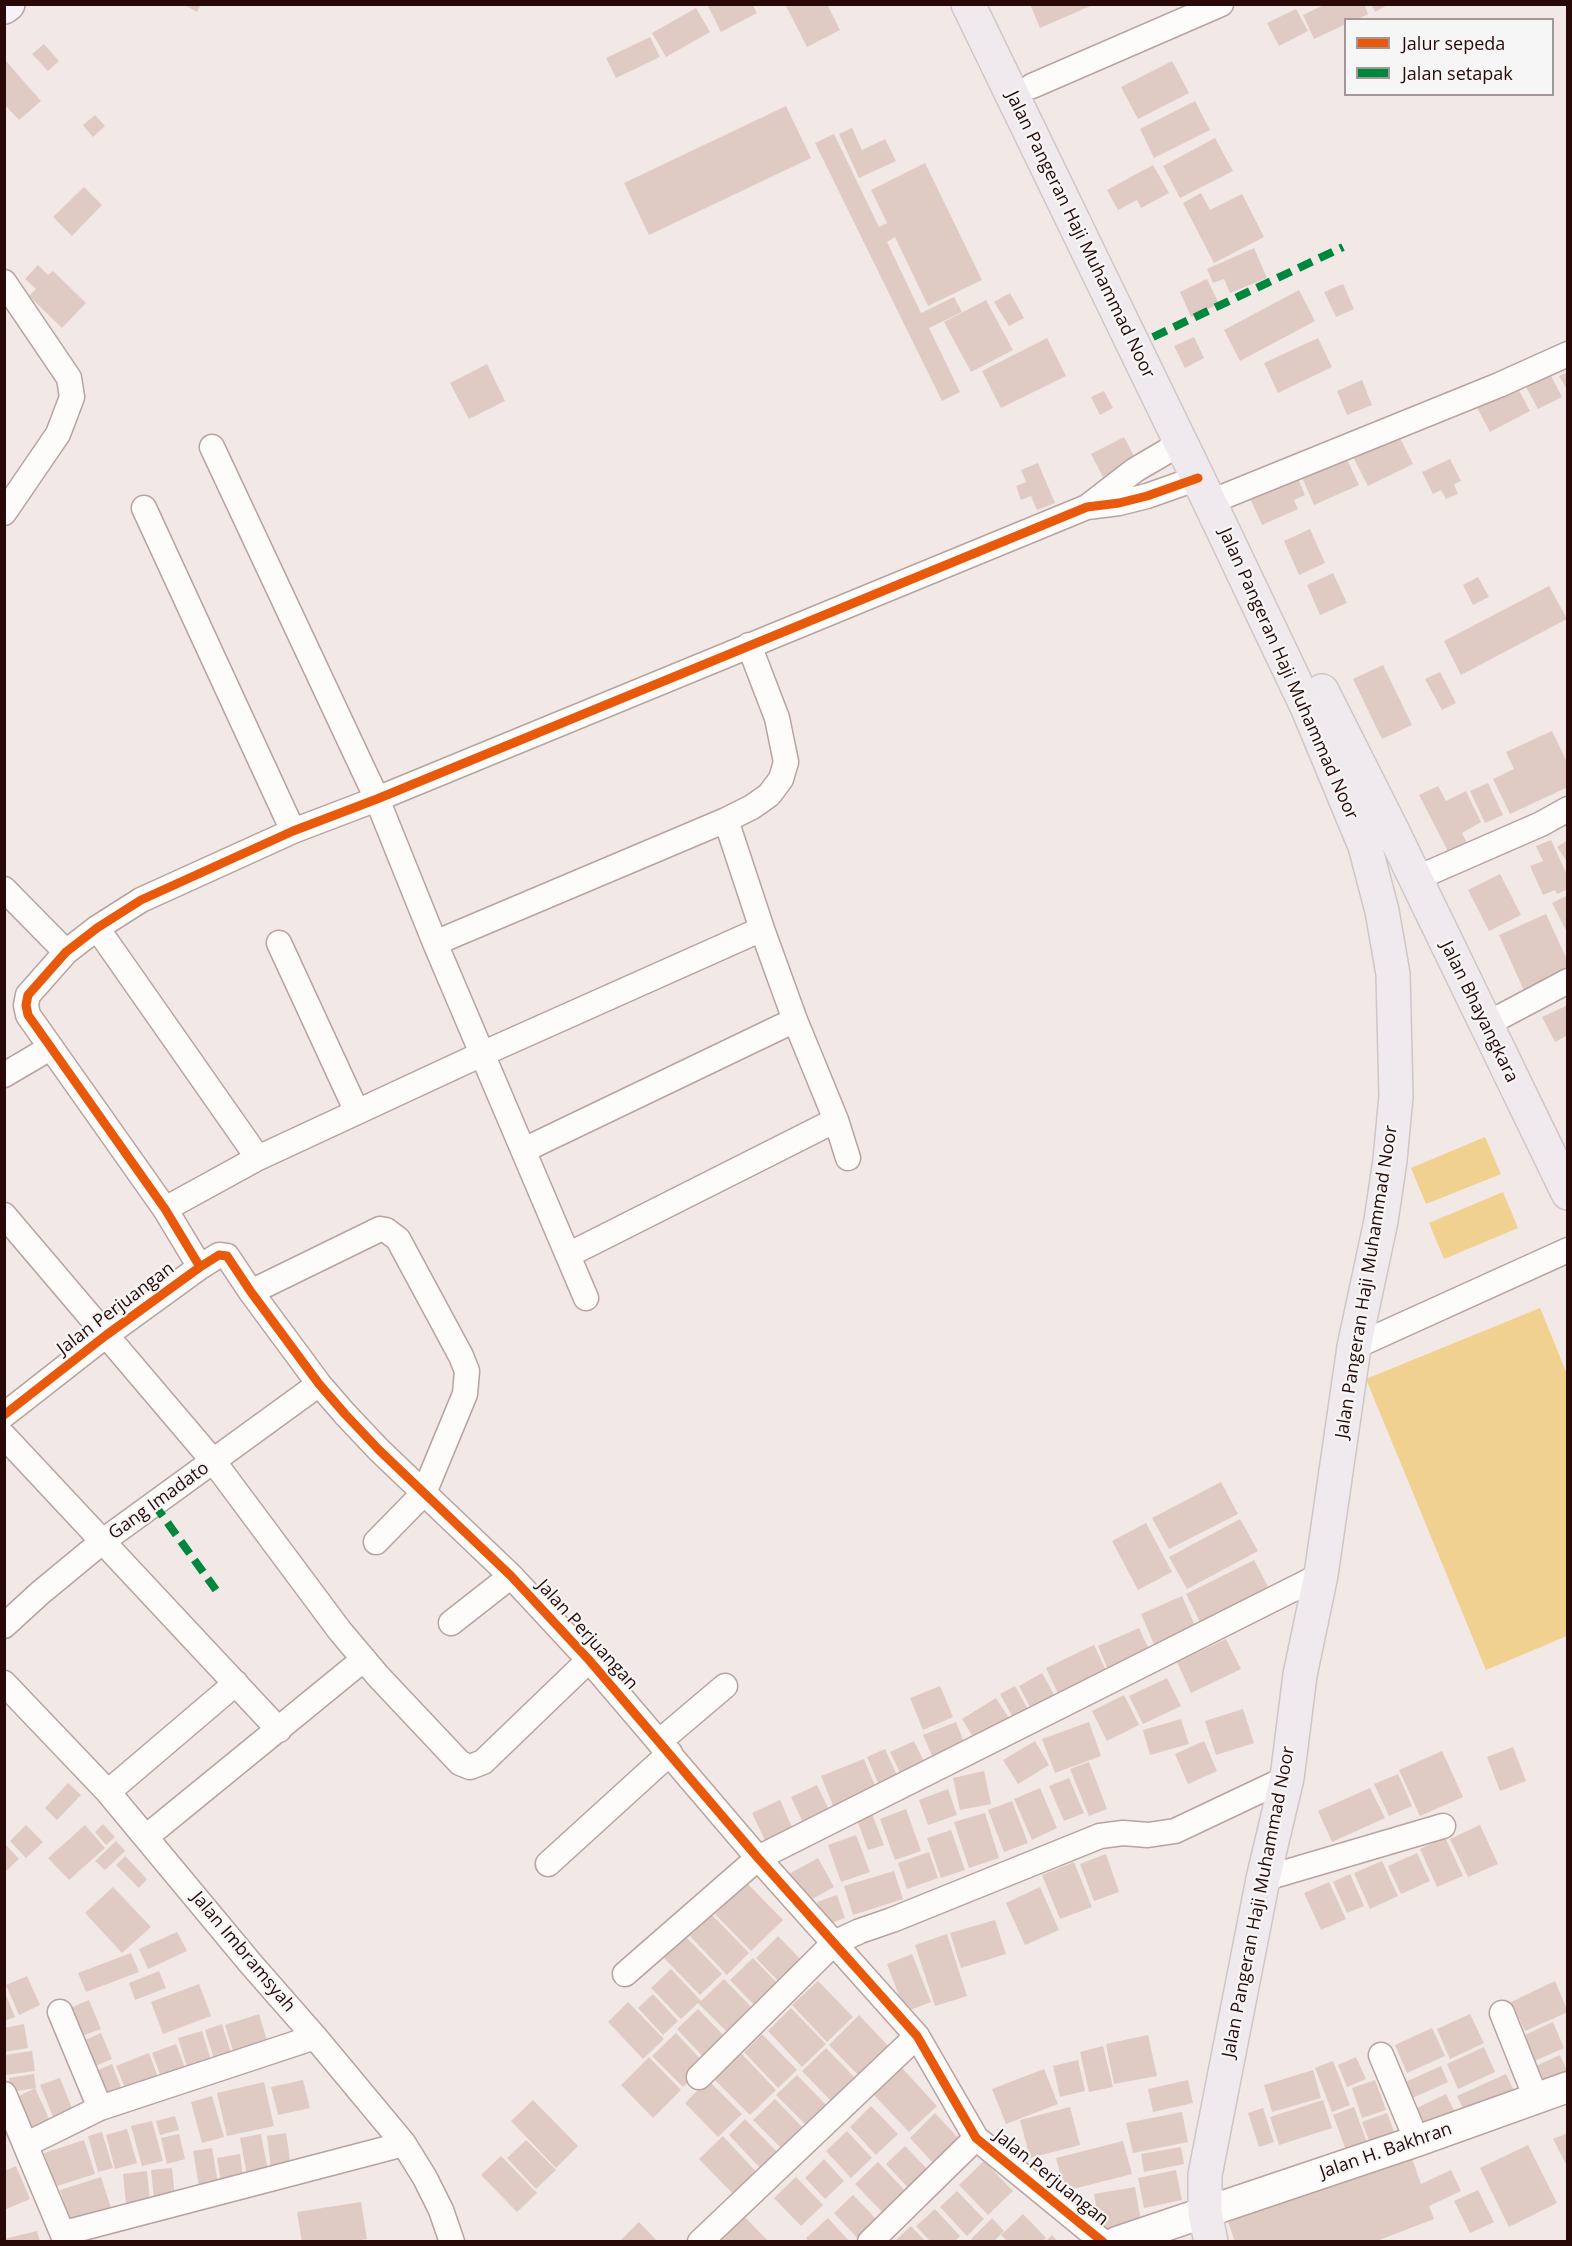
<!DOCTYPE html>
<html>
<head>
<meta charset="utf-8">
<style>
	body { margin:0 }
	#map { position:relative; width:1572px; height:2246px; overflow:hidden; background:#f2e8e6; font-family:"Open Sans",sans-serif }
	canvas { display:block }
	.frame { position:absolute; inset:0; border:6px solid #290908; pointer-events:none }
	.legend { position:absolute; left:1344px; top:18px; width:210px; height:78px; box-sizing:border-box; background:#f6f6f6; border:2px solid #a49797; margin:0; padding:8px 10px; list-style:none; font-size:18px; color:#290908 }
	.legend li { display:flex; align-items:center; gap:12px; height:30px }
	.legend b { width:30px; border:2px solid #a49797 }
</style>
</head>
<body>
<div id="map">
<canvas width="1572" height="2246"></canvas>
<div class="frame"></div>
<ul class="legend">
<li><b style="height:8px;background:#e8590c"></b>Jalur sepeda</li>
<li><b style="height:8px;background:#00873e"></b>Jalan setapak</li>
</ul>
</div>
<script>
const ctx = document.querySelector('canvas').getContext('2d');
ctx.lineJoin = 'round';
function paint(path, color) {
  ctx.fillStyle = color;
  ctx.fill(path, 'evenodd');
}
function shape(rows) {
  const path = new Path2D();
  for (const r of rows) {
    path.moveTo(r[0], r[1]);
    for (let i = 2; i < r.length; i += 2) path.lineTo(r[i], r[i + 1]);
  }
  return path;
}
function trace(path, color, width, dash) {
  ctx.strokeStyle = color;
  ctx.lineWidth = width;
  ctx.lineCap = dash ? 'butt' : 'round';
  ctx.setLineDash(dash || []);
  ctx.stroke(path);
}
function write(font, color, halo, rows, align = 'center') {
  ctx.font = font + ' "Open Sans",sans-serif';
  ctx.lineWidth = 4.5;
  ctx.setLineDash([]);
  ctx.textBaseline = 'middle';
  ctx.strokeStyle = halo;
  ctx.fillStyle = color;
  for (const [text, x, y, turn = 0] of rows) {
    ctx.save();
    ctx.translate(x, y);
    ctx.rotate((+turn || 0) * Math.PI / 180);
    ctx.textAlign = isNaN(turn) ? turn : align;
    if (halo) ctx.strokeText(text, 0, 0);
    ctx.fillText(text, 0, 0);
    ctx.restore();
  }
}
paint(shape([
	[1485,1137,1501,1174,1426,1204,1411,1168],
	[1503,1192,1518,1228,1444,1259,1429,1223],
	[1540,1308,1567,1374,1567,1636,1486,1670,1366,1379]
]), '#f0d18f');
paint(shape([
	[183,4,201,4,197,12],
	[707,4,752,4,757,13,721,32],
	[785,4,827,4,840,30,807,47],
	[1030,4,1095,4,1040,28],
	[1326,4,1364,4,1368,14,1356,20,1346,20,1346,24,1314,39,1303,15],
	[1371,4,1389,4,1375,12],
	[696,8,710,32,666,57,652,33],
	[1296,9,1308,31,1279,46,1267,23],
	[650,37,660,57,616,78,606,58],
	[44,44,59,61,48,71,32,54],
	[6,61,41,101,19,120,4,104],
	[1172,61,1189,93,1138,119,1121,87],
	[1195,101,1210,130,1154,158,1140,129],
	[786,106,811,158,649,235,624,183],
	[95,115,105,126,93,137,83,125],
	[852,128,862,150,885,139,896,161,859,178,839,134],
	[834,134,879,227,887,223,871,190,925,163,982,280,928,306,895,237,887,242,921,313,954,297,962,312,929,328,960,392,942,401,815,143],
	[1215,138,1233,171,1180,198,1163,166],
	[1153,165,1169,193,1141,208,1137,200,1118,210,1107,190],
	[84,187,102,205,72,236,53,217],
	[1201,193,1210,210,1242,194,1264,237,1214,263,1183,203],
	[1254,248,1267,278,1230,293,1224,279,1213,283,1207,269],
	[38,265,48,275,53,271,86,303,62,328,29,296,36,289,25,279],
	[1207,279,1219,304,1191,317,1180,292],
	[1343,284,1354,309,1336,317,1324,292],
	[1299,290,1315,321,1240,361,1224,330],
	[1010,293,1024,318,1009,326,994,302],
	[986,300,1013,350,971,372,944,322],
	[1194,337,1204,358,1185,368,1174,346],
	[1047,338,1066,376,1001,408,982,371],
	[1318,338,1332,367,1278,393,1264,363],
	[487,364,505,401,469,419,450,383],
	[1568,372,1568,391,1559,376],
	[1550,374,1562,397,1538,409,1526,387],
	[1362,380,1372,405,1347,415,1337,391],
	[1515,383,1530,411,1490,432,1475,404],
	[1104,391,1113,408,1100,415,1091,397],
	[1397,432,1413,464,1368,486,1352,455],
	[1124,437,1136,460,1103,477,1091,454],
	[1345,455,1359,485,1314,505,1301,475],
	[1450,459,1461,481,1454,484,1458,494,1446,499,1441,490,1433,494,1422,472],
	[1038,463,1055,503,1037,510,1031,496,1021,500,1016,486,1026,482,1021,470],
	[1296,474,1305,495,1294,500,1298,509,1262,525,1249,496],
	[1310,529,1325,563,1299,575,1284,541],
	[1333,573,1347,603,1320,615,1307,585],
	[1478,577,1489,597,1473,605,1463,585],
	[1549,586,1567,619,1461,675,1444,641],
	[1383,665,1412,725,1382,739,1353,679],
	[1440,672,1456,703,1442,710,1425,679],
	[1552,731,1568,764,1568,787,1510,814,1493,779,1514,769,1506,752],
	[1488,783,1503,815,1485,823,1470,791],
	[1438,786,1446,801,1466,791,1481,822,1462,833,1468,845,1450,855,1419,795],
	[1551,840,1568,877,1568,889,1557,894,1555,890,1543,895,1530,866,1543,861,1536,846],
	[1568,840,1568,863,1557,847],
	[1500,874,1521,915,1489,931,1468,890],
	[1568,895,1568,934,1552,903],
	[1546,914,1568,962,1568,973,1525,993,1499,935],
	[1568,1005,1568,1035,1555,1042,1542,1017],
	[1221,1482,1238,1514,1169,1549,1152,1518],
	[1240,1519,1258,1551,1187,1589,1169,1557],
	[1146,1523,1172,1572,1138,1590,1112,1541],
	[1254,1560,1271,1592,1202,1626,1186,1594],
	[1182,1596,1197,1630,1156,1649,1141,1614],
	[1139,1628,1151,1654,1109,1672,1098,1646],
	[1226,1639,1241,1669,1191,1693,1177,1662],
	[1094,1645,1108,1675,1060,1698,1046,1668],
	[1042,1673,1057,1700,1033,1713,1019,1686],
	[1167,1678,1181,1706,1143,1724,1129,1696],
	[940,1686,953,1717,923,1730,910,1698],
	[1015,1686,1031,1715,1016,1723,1000,1694],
	[1124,1695,1139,1725,1107,1741,1092,1711],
	[996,1698,1011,1721,977,1743,962,1719],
	[1243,1709,1254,1743,1216,1755,1205,1721],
	[1181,1719,1189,1744,1150,1755,1143,1730],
	[956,1722,966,1747,934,1760,923,1735],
	[1089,1722,1101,1756,1055,1773,1042,1739],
	[914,1741,927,1768,903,1779,890,1752],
	[1035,1741,1049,1765,1018,1784,1003,1760],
	[1204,1741,1217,1771,1188,1784,1175,1754],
	[1513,1747,1526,1781,1500,1791,1487,1757],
	[885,1749,900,1782,881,1790,867,1757],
	[1442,1751,1463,1797,1420,1816,1399,1770],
	[864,1759,877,1790,834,1808,821,1776],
	[1089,1762,1107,1809,1089,1816,1070,1769],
	[984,1771,991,1804,960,1810,953,1778],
	[1398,1774,1412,1806,1389,1816,1374,1784],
	[1069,1778,1084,1813,1064,1821,1049,1786],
	[68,1783,81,1795,57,1820,45,1808],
	[817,1785,832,1816,806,1829,791,1797],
	[1040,1788,1057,1828,1032,1840,1014,1799],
	[1370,1788,1385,1818,1332,1842,1318,1811],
	[948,1789,957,1815,928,1825,919,1800],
	[780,1800,795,1834,768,1847,752,1813],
	[1012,1801,1028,1843,1004,1852,988,1810],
	[906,1809,921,1851,895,1860,880,1819],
	[985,1813,999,1858,969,1868,954,1822],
	[872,1814,884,1845,868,1850,857,1820],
	[103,1824,115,1837,106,1845,95,1832],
	[26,1825,43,1842,26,1858,10,1841],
	[85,1825,105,1848,69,1880,48,1858],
	[1480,1825,1498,1864,1468,1877,1450,1839],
	[951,1830,965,1870,941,1878,927,1838],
	[856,1835,870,1872,841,1882,828,1845],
	[1445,1837,1463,1876,1437,1887,1420,1849],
	[116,1841,125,1851,105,1870,95,1861],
	[4,1843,19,1859,4,1873],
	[929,1852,938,1878,907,1889,898,1863],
	[1417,1853,1430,1881,1401,1894,1388,1866],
	[1106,1854,1119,1892,1094,1901,1080,1864],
	[125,1856,147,1879,139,1888,116,1865],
	[818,1858,834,1887,805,1903,789,1874],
	[1382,1861,1398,1896,1370,1909,1354,1873],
	[1074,1862,1092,1907,1060,1919,1042,1875],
	[894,1871,903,1899,853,1915,844,1886],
	[1350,1874,1364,1906,1347,1913,1333,1882],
	[1329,1882,1346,1919,1321,1930,1304,1893],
	[747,1883,783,1920,751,1951,715,1914],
	[113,1887,151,1927,122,1953,85,1913],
	[1040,1887,1059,1930,1025,1945,1006,1903],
	[837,1895,845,1918,825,1925,817,1902],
	[712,1915,749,1953,727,1975,690,1936],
	[995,1920,1006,1954,961,1968,950,1933],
	[177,1932,187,1951,148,1969,139,1949],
	[947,1934,967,1996,935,2006,915,1945],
	[778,1936,805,1964,783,1986,756,1958],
	[686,1937,722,1974,700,1995,664,1958],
	[131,1953,139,1972,86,1992,78,1973],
	[912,1954,931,2002,905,2012,887,1964],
	[753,1958,782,1988,759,2010,730,1980],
	[671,1969,701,2001,724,1979,759,2015,734,2039,698,2003,681,2019,651,1988],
	[159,1971,166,1988,135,2000,129,1983],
	[27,1976,40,2005,19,2015,6,1985],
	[818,1981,853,2017,827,2042,792,2005],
	[1555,1981,1568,2012,1525,2031,1511,2002],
	[199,1984,211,2016,163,2034,151,2002],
	[4,1990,15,2017,4,2021],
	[653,1994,678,2021,663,2035,638,2008],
	[89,2000,101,2029,74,2039,63,2011],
	[628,2002,664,2039,643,2059,608,2022],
	[791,2008,826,2044,802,2067,768,2031],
	[698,2009,729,2041,708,2062,677,2029],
	[259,2014,269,2047,235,2057,225,2025],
	[1470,2014,1484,2043,1450,2059,1437,2029],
	[859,2015,890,2048,860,2077,829,2045],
	[1553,2022,1564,2048,1528,2064,1516,2039],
	[24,2024,28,2048,4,2052,4,2028],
	[222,2024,233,2060,216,2065,205,2030],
	[1432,2028,1445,2056,1407,2073,1395,2045],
	[202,2031,213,2066,189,2073,178,2038],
	[101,2033,112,2059,87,2070,76,2044],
	[676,2033,706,2065,683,2087,652,2056],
	[762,2034,797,2070,778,2088,744,2052],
	[1148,2035,1157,2076,1114,2084,1106,2044],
	[176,2044,187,2073,163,2082,152,2053],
	[1103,2046,1113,2087,1089,2092,1080,2052],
	[1484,2047,1495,2072,1458,2089,1447,2064],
	[826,2048,856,2079,832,2102,802,2071],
	[32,2051,35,2071,5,2075,4,2055],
	[149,2053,160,2083,128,2095,116,2066],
	[741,2053,776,2090,750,2115,714,2079],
	[1560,2055,1568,2073,1538,2094,1527,2070],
	[649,2057,681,2090,653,2118,621,2085],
	[1356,2057,1366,2079,1347,2087,1338,2065],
	[1078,2060,1085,2091,1060,2097,1053,2066],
	[1333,2061,1350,2105,1332,2112,1315,2068],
	[112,2064,124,2095,101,2105,89,2074],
	[1441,2066,1448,2082,1408,2100,1401,2084],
	[902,2068,937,2106,909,2132,873,2094],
	[1044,2069,1058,2104,1006,2124,992,2089],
	[1313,2070,1321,2098,1272,2112,1264,2085],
	[34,2074,36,2088,11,2092,9,2078],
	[1506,2074,1517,2097,1468,2119,1457,2096],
	[797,2075,828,2107,808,2127,776,2095],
	[60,2078,75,2116,56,2124,40,2085],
	[303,2080,310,2108,278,2115,271,2087],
	[708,2080,742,2114,718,2137,685,2103],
	[1188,2080,1193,2103,1153,2112,1148,2089],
	[1375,2080,1386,2110,1362,2118,1352,2088],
	[264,2082,274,2126,227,2136,217,2093],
	[35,2088,52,2125,28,2136,11,2100],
	[1446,2094,1457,2117,1425,2131,1415,2109],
	[212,2096,224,2137,202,2143,191,2102],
	[775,2099,804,2129,783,2150,753,2120],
	[533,2100,578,2146,556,2168,511,2121],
	[1323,2100,1332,2128,1279,2145,1270,2117],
	[871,2106,898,2134,876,2155,850,2127],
	[1070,2107,1080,2145,1030,2158,1020,2120],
	[1354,2107,1368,2145,1347,2153,1333,2115],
	[1263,2108,1274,2142,1259,2147,1248,2113],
	[1182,2112,1188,2142,1133,2153,1126,2123],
	[935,2113,960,2140,934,2164,910,2138],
	[1387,2113,1397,2139,1372,2148,1362,2122],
	[175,2116,179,2130,160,2135,156,2121],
	[745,2119,779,2154,762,2170,729,2135],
	[152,2121,163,2161,142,2166,131,2126],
	[127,2129,137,2163,115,2169,106,2135],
	[847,2131,872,2158,851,2178,826,2151],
	[102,2132,113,2168,98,2172,88,2136],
	[286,2133,292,2173,272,2176,267,2136],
	[1568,2133,1568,2168,1553,2139],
	[179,2134,185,2159,167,2164,161,2138],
	[261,2134,269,2176,248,2180,240,2138],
	[723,2136,760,2176,737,2198,699,2159],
	[84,2140,95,2174,54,2187,44,2153],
	[526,2140,556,2170,536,2189,507,2158],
	[1123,2141,1132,2174,1065,2191,1056,2158],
	[1407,2144,1421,2184,1451,2170,1461,2191,1429,2206,1434,2219,1374,2242,1235,2242,1224,2210],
	[1528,2145,1557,2203,1509,2227,1480,2168],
	[905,2146,931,2173,911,2191,886,2164],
	[1181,2147,1184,2164,1144,2172,1141,2154],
	[212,2148,219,2189,200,2192,193,2151],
	[240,2154,244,2184,222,2188,217,2158],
	[501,2156,537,2193,517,2212,481,2175],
	[824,2159,844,2181,825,2199,805,2178],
	[984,2161,1013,2191,988,2215,959,2185],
	[878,2162,911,2197,888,2218,855,2184],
	[16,2166,30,2199,4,2210,4,2171],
	[172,2168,175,2197,154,2199,151,2170],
	[1176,2170,1182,2200,1144,2208,1138,2178],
	[147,2171,150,2202,126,2204,123,2174],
	[101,2177,112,2211,71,2224,60,2190],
	[796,2177,823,2205,801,2226,774,2198],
	[1135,2187,1142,2227,1101,2234,1094,2194],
	[1478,2190,1494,2222,1470,2233,1454,2201],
	[957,2191,984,2219,967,2236,940,2207],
	[853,2195,882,2225,861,2242,834,2213],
	[361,2202,367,2239,349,2242,302,2242,297,2212],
	[935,2209,960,2236,954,2242,931,2242,916,2226],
	[1023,2214,1046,2238,1042,2242,1008,2242,1001,2235],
	[745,2217,769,2242,720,2242],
	[828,2218,850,2242,809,2242,806,2238],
	[992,2218,1004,2231,993,2242,974,2242,971,2239],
	[639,2222,658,2242,619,2242],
	[911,2226,926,2242,894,2242],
	[37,2231,40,2242,4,2242,4,2239],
	[1052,2235,1058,2242,1045,2242]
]), '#dfcbc3');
const minor = shape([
	[1032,86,1221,4],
	[4,282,69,378,72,397,58,434,4,513],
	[212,447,377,799,435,943,586,1298],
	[1225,496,1499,385,1568,354],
	[1087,507,1135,470,1181,443],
	[144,508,293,831],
	[726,820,762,929,795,1020,836,1120,848,1158],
	[1415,879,1541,824,1568,809],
	[4,889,66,952],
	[97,928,258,1158],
	[279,943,357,1112],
	[435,943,726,820,752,807,769,795,781,779,786,762,777,718,749,645],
	[1485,1025,1568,981],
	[4,1075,50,1048],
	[524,1150,795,1020],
	[165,1209,258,1158,482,1054,762,929],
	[4,1215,214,1462,340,1631,378,1676,460,1763,470,1767,483,1762,589,1660],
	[568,1255,836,1120],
	[200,1267,165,1209,28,1015,26,1005,28,995,66,952,97,928,141,900,293,831,377,799,1087,507,1119,503,1147,496,1198,478],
	[251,1292,380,1229,386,1230,398,1239,461,1356,467,1371,465,1394,424,1493,376,1542],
	[1354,1347,1568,1250],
	[4,1415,105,1336,200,1267,219,1255,227,1256,251,1292,319,1384,345,1414,379,1450,511,1576,589,1660,758,1858,917,2036,976,2138,1103,2242],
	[4,1436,279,1730],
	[451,1623,511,1576],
	[4,1626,40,1593,103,1541,319,1384],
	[4,1683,108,1792,251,1964,315,2037,404,2144,425,2178,441,2210,452,2242],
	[660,1741,725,1686],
	[108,1792,236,1683],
	[146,1837,364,1659],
	[548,1864,670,1753],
	[1263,1879,1443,1826],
	[625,1974,758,1858,1321,1575],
	[60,2012,100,2108],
	[1502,2013,1536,2098],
	[1381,2055,1417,2141],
	[699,2077,834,1943,860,1931,892,1920,1100,1836,1123,1833,1148,1835,1175,1831,1287,1778],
	[4,2094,66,2242],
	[27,2144,100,2108,315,2037],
	[64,2233,404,2144],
	[700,2242,917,2036],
	[870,2242,976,2138]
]);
const tertiary = shape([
	[1117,2242,1417,2141,1568,2087]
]);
const secondary = shape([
	[4,7,8,4]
]);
const primary = shape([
	[968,4,1198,478,1308,709,1365,846,1382,911,1393,974,1396,1096,1390,1160,1381,1221,1354,1347,1321,1575,1300,1675,1287,1778,1263,1879,1205,2175,1205,2213,1211,2242],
	[1322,691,1392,830,1568,1193]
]);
trace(minor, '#b7a3a0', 27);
trace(tertiary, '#b7a3a0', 33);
trace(secondary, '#b7a3a0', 36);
trace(primary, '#cfc6c5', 36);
trace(minor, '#fdfcfb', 24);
trace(tertiary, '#fdfcfb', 30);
trace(secondary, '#f7f2f5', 33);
trace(primary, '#f0e9ee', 33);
trace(shape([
	[1153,337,1343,247],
	[154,1504,216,1590]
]), '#00873e', 8, [15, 8]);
trace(shape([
	[200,1267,165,1209,28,1015,26,1005,28,995,66,952,97,928,141,900,293,831,377,799,1087,507,1119,503,1147,496,1198,478],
	[4,1415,105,1336,200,1267,219,1255,227,1256,251,1292,319,1384,345,1414,379,1450,511,1576,589,1660,758,1858,917,2036,976,2138,1103,2242]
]), '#e8590c', 9);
write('18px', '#290908', '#f6f6f6', [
	["Jalan Pangeran Haji Muhammad Noor",1080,235,64],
	["Jalan Pangeran Haji Muhammad Noor",1288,674,66],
	["Jalan Bhayangkara",1479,1012,64],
	["Jalan Pangeran Haji Muhammad Noor",1367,1282,-81],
	["Jalan Perjuangan",116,1309,-37],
	["Gang Imadato",159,1501,-36],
	["Jalan Perjuangan",587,1635,48],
	["Jalan Pangeran Haji Muhammad Noor",1259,1902,-79],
	["Jalan Imbramsyah",243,1952,50],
	["Jalan H. Bakhran",1386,2151,-19],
	["Jalan Perjuangan",1051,2178,39]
]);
</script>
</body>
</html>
